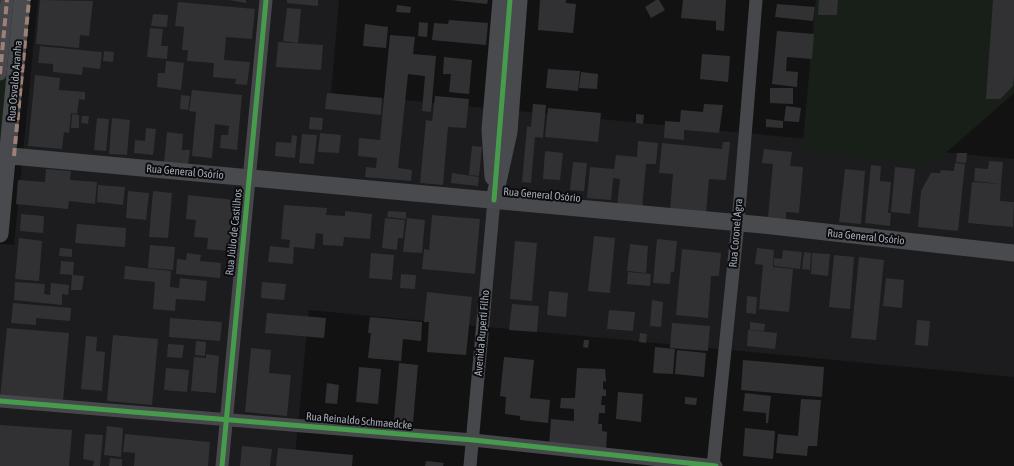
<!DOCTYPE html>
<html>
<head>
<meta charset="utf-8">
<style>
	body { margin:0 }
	canvas { display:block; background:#121212 }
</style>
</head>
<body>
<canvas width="1014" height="466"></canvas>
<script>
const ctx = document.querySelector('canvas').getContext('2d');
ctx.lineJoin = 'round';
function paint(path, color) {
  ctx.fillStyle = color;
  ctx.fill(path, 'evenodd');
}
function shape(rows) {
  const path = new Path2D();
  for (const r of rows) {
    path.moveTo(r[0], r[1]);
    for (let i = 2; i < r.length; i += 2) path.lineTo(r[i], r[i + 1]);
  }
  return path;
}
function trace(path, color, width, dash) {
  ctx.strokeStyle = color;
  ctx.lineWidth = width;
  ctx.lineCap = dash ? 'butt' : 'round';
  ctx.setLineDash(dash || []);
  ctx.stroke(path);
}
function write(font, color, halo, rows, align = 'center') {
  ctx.font = font + ' "Asap Condensed",sans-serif';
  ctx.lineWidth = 4;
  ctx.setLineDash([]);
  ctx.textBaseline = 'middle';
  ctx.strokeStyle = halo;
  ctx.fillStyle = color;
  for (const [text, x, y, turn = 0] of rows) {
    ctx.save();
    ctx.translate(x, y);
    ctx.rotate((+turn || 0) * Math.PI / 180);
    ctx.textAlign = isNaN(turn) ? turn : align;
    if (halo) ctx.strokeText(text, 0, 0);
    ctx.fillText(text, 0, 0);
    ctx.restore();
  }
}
paint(shape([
	[38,0,339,0,331,93,1014,159,1014,377,309,310,294,466,0,466,0,244,14,245]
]), '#1c1c1e');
paint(shape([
	[0,0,16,1,0,147],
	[816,0,1014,0,1014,93,932,165,802,152]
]), '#181f19');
paint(shape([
	[40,0,93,1,89,36,80,35,79,48,36,44],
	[229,0,246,0,246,3],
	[287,0,318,0,318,6,287,3],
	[451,0,488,0,487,4],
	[540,0,566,0,566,3,576,4,573,33,538,30],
	[656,0,659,0,665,10,651,18,645,7],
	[683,0,726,0,724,31,716,30,716,21,681,18],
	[819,0,838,0,837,15,818,15],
	[993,0,1014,0,1014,75,1013,86,1000,99,986,99],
	[178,2,255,9,252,39,226,37,224,60,250,62,247,85,235,84,236,79,213,77,214,63,187,61,188,50,182,50,184,27,175,26],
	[777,4,815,7,813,21,775,17],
	[397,5,411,7,410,13,396,12],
	[287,8,301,9,298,43,283,41],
	[153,14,168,15,167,27,151,26],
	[449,20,488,23,486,45,432,40,434,23,448,24],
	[419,22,428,23,427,37,418,36],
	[365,24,388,27,386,48,363,46],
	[150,28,163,29,161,46,168,46,167,59,147,57],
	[777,31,814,34,812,59,787,57,786,71,798,72,797,87,772,84],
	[390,35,415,37,413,54,436,56,431,112,422,111,425,76,408,74,398,168,412,170,411,181,365,177,366,167,376,168,377,158,358,156,359,138,380,140],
	[278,42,323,45,321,70,276,67],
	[40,46,102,52,100,69,83,67,82,75,53,72,53,64,38,63],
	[104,51,114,52,113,62,103,61],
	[702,54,730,56,728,82,700,79],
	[444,57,472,60,469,94,449,92,451,74,443,74],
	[166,61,184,63,181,90,157,87,158,73,165,73],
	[548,69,580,71,578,91,546,88],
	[581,72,598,74,597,89,579,88],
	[35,75,60,78,59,90,85,92,85,100,79,99,77,114,71,113,69,133,64,132,62,149,28,146],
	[770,88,793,88,793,104,770,103],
	[192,90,242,95,237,150,220,148,221,135,228,135,229,126,215,124,212,158,192,156,196,112,189,111],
	[327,93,382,98,381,115,325,109],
	[181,95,190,96,188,110,180,109],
	[435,96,469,99,466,128,448,127,443,185,420,183,426,120,432,121],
	[533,104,546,105,543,138,535,137,531,183,522,182,527,126,531,127],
	[704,104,723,105,719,133,684,130,684,140,664,138,665,121,680,122,681,110,703,112],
	[786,106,801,108,799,122,784,121],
	[548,108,601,113,598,142,545,137],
	[72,114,79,115,79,128,71,128],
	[636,114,644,115,643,124,636,123],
	[82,116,89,116,88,124,81,123],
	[310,117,323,118,322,130,309,129],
	[97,118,109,119,106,151,94,150],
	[112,118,130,120,127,155,109,154],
	[766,119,783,121,783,128,766,127],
	[146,128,156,129,153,155,134,153,135,140,145,141],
	[167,132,183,134,182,150,190,150,188,165,164,163],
	[320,133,341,135,339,153,318,152],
	[302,134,317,135,314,164,299,163],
	[292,135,297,136,295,158,275,156,276,142,291,143],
	[638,141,658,143,656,164,646,164,642,209,617,206,620,179,613,178,616,155,637,157],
	[723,142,730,142,726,180,709,179,706,214,670,210,673,174,659,173,662,143,722,149],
	[472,146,482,147,479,176,469,175],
	[764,149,792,152,790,166,803,167,799,213,786,212,786,219,768,217,773,164,762,163],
	[545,151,563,153,560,180,543,179],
	[957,153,967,153,966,163,956,162],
	[989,161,1003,162,1001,184,974,181,975,168,988,169],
	[573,162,587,163,584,191,570,190],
	[955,163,965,164,958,231,918,227,921,191,931,173,940,173,941,170,954,171],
	[871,165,881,166,880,181,891,182,888,213,891,213,890,226,865,223],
	[590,167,614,169,611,200,587,198],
	[895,167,915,169,910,214,891,212],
	[46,169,71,171,70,180,97,182,95,204,69,201,68,209,16,204,18,180,45,182],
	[845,169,865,171,861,224,839,222],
	[452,173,479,177,478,186,451,183],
	[972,182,1001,184,1000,201,1014,202,1013,227,968,223],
	[98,185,125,187,123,205,97,202],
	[128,191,149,193,146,220,126,218],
	[153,191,172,193,168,238,149,237],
	[188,195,234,200,229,251,207,249,208,238,194,237,196,220,186,219],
	[284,205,327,208,326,215,345,216,345,211,372,214,370,239,344,237,343,246,323,245,323,234,316,233,314,249,294,247,293,264,268,262,270,246,289,248,290,240,281,239],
	[388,211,406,212,406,219,387,217],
	[21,214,44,216,43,233,20,231],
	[432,215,480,219,475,274,422,269,424,249,429,250],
	[385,218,405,220,403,238,398,238,397,250,382,248],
	[407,218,425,220,422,253,403,252],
	[77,224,126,228,125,247,75,243],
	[594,236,615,238,610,293,588,291],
	[19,238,42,241,39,281,15,279],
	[657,239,677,241,674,272,671,272,670,284,653,283],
	[515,241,537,243,532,301,510,299],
	[630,244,648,246,646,273,627,271],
	[150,245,175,247,173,270,148,268],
	[60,248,72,249,72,257,59,256],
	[757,248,774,250,773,267,793,269,789,312,759,309,763,265,755,264],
	[682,249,721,253,719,276,711,276,708,318,676,315],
	[783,250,802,252,800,269,774,266,774,258,782,259],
	[804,252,811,253,810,270,802,269],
	[187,253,201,255,200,261,221,263,220,278,176,274,177,259,186,260],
	[371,253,394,255,392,280,369,278],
	[812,253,830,254,828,276,811,274],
	[834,255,854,257,850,309,829,307],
	[859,257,884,260,876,340,851,338],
	[61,261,74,262,73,275,84,276,82,290,71,290,72,275,60,274],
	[125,266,171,271,170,287,179,288,180,278,207,281,205,301,176,299,175,311,153,309,155,282,124,279],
	[628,272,651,274,650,286,627,284],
	[401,274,416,275,415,289,400,288],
	[886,278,904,280,902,308,883,306],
	[15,282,45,284,44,294,50,295,51,283,69,285,68,295,62,294,62,305,14,300],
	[262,282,286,284,284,300,261,298],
	[549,291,568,293,566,317,547,315],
	[427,292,472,297,466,355,427,352,429,322,424,322],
	[747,296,757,297,756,314,746,313],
	[652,300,663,302,661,327,650,326],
	[13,303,71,308,70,321,36,318,36,325,11,323],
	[512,304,539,306,537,332,509,330],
	[609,310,635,312,633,331,607,329],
	[267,313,326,318,324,338,265,333],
	[370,317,422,322,421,341,403,339,401,361,368,358,371,333,368,333],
	[170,318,222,322,220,341,169,337],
	[917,320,930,321,928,346,915,345],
	[750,322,765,324,764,331,750,330],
	[672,323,710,326,708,351,670,348],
	[7,328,69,333,63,401,0,398],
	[748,330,777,333,775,349,747,346],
	[640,333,647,334,646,343,639,342],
	[113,335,158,339,152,405,107,401],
	[86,336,97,337,96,351,105,352,102,391,81,389],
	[584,340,589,340,588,348,583,347],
	[196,341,206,342,205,356,195,355],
	[168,344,184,345,182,358,167,357],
	[655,347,675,349,673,374,653,373],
	[251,348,271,350,269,373,291,375,287,416,245,412],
	[677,350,706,353,704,377,675,374],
	[206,354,219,356,216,393,191,391,194,357,206,358],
	[504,357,534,360,530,398,550,400,548,423,520,420,520,416,505,414,506,397,500,396],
	[743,360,824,367,822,397,741,390],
	[399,363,418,365,413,422,394,420],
	[359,367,381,369,378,404,356,402],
	[166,368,189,370,187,392,164,390],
	[577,368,605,369,606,382,603,381,603,389,606,390,606,396,602,396,601,405,605,405,605,413,599,413,598,424,602,424,602,431,607,432,606,449,549,446,551,419,574,421,574,409,560,408,561,398,575,398],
	[327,383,339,385,337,404,325,403],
	[618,392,643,394,641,422,616,419],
	[745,393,771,396,768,423,766,423,766,413,743,411],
	[685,397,697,398,696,405,685,404],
	[801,399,821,400,817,446,808,446,807,456,776,453,778,434,798,436],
	[0,425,72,430,69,466,0,466],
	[107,426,123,428,121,457,104,455],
	[745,428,775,431,773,459,743,456],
	[85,434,103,435,100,466,93,466,94,461,83,459],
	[125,434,210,442,208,466,134,466,135,453,123,452],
	[242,446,272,449,270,466,240,466],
	[278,448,353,455,352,466,276,466],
	[110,458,122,459,122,466,109,466],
	[426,461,444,463,443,466,425,466]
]), '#313133');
trace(shape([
	[0,74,7,0],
	[0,401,473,440,716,466],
	[222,466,266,0],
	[470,466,494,200],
	[713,466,738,223,756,0]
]), '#46474b', 13);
trace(shape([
	[0,155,763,225,1014,253],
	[493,177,490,130,501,0],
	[494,200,509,132,519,0],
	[0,234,22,0]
]), '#484a4d', 17);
trace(shape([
	[0,74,7,0],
	[14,156,29,0]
]), '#9e8076', 4, [8, 4]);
trace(shape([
	[494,200,510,0],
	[0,401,473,440,716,466],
	[222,466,266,0]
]), '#469c4c', 5);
write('11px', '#a2a9b4', '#0c0c0e', [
	["Rua Osvaldo Aranha",15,81,-85],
	["Rua General Osório",185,172,5],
	["Rua General Osório",542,195,5],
	["Rua Júlio de Castilhos",234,232,-84],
	["Rua Coronel Agra",736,233,-85],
	["Rua General Osório",866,237,6],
	["Avenida Ruperti Filho",482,333,-85],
	["Rua Reinaldo Schmaedcke",359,421,5]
]);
</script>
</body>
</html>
